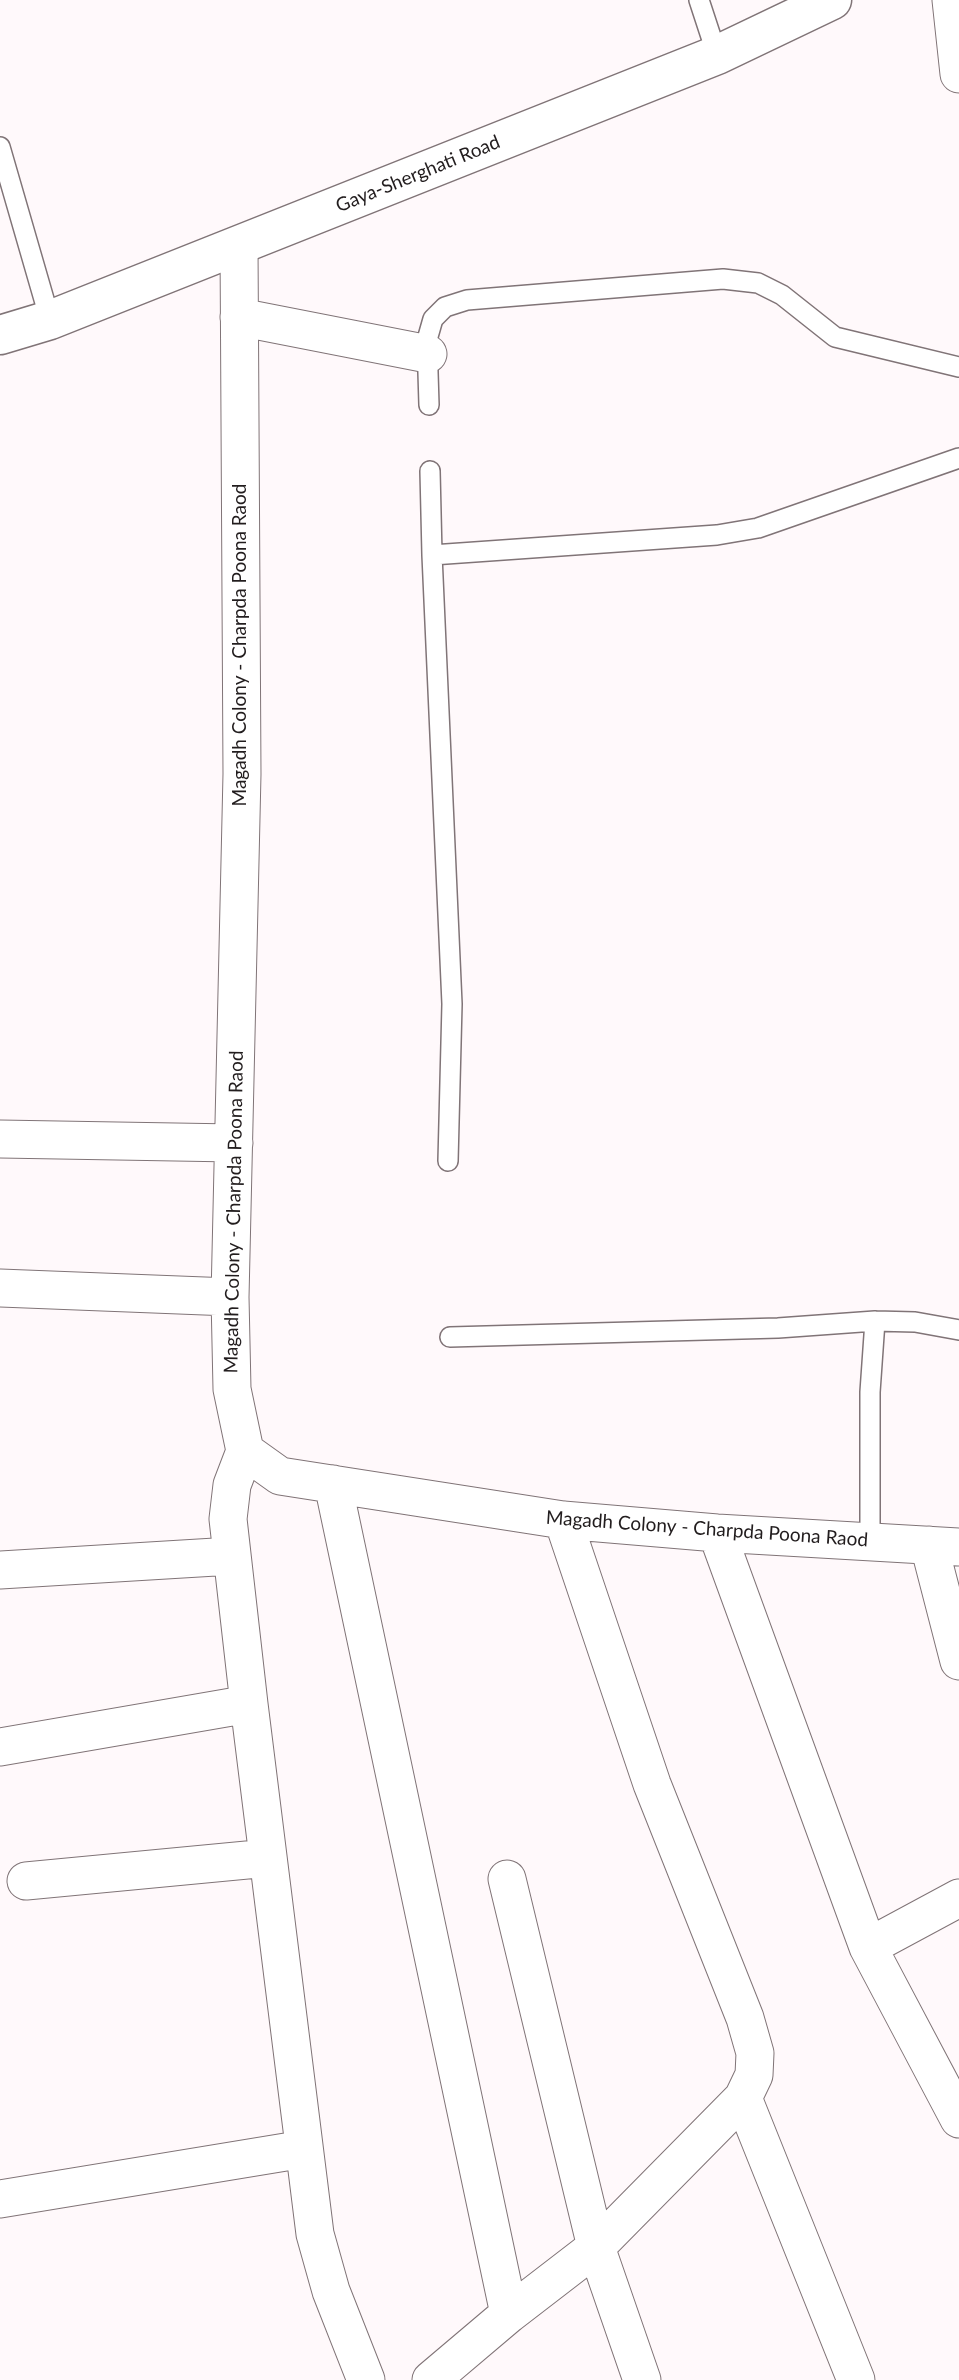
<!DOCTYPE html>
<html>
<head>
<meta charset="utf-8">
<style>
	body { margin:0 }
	canvas { display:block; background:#fff9fb }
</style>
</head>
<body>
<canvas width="959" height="2380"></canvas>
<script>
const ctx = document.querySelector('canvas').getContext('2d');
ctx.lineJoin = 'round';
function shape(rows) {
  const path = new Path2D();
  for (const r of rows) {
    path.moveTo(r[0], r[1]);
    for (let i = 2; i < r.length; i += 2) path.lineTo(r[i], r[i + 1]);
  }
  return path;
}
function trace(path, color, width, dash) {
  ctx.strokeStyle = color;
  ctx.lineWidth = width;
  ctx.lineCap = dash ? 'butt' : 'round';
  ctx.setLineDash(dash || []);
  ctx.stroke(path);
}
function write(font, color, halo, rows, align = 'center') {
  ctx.font = font + ' Lato,sans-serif';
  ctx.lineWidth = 7;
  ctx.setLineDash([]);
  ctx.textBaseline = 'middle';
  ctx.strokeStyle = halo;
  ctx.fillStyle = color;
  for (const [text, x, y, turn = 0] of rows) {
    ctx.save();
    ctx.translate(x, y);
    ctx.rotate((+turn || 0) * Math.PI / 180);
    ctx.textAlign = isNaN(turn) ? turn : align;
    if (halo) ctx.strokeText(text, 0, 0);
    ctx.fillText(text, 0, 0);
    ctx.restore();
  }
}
const lane = shape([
	[699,0,717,55],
	[0,147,50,320],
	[429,405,427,340,433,319,445,307,467,300,723,279,758,283,782,295,835,337,959,367],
	[430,471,432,555],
	[448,1161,452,1004,432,555,717,535,758,528,959,458],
	[450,1337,778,1328,875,1321,915,1322,959,1330],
	[870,1542,870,1392,875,1321]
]);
const street = shape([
	[951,0,959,74],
	[239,245,242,774,230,1297,232,1389,245,1451,280,1476,563,1520,717,1533,959,1547],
	[239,317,428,354],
	[0,1139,234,1143],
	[0,1288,230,1297],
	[245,1451,232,1485,228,1519,249,1704],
	[333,1484,509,2314,596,2247,642,2380],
	[717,1533,868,1947,959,2119],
	[929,1545,959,1661],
	[0,1570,232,1556],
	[0,1747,249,1704,315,2234,331,2291,366,2380],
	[507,1879,596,2247,743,2098,754,2075,755,2053,745,2018,652,1784,563,1520],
	[26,1881,268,1858],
	[868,1947,959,1898],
	[743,2098,856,2380],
	[0,2199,304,2149],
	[431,2380,509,2314]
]);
const secondary = shape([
	[0,335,50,320,717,55,832,0]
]);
trace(lane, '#807477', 22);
trace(street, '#807477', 39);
trace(secondary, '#807477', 41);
trace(lane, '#fff', 19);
trace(street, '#fff', 37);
trace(secondary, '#fff', 38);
write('19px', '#221d1e', '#fff', [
	["Gaya-Sherghati Road",418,174,-22],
	["Magadh Colony - Charpda Poona Raod",240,645,-90],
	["Magadh Colony - Charpda Poona Raod",234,1212,-89],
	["Magadh Colony - Charpda Poona Raod",707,1529,4]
]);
</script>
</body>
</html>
